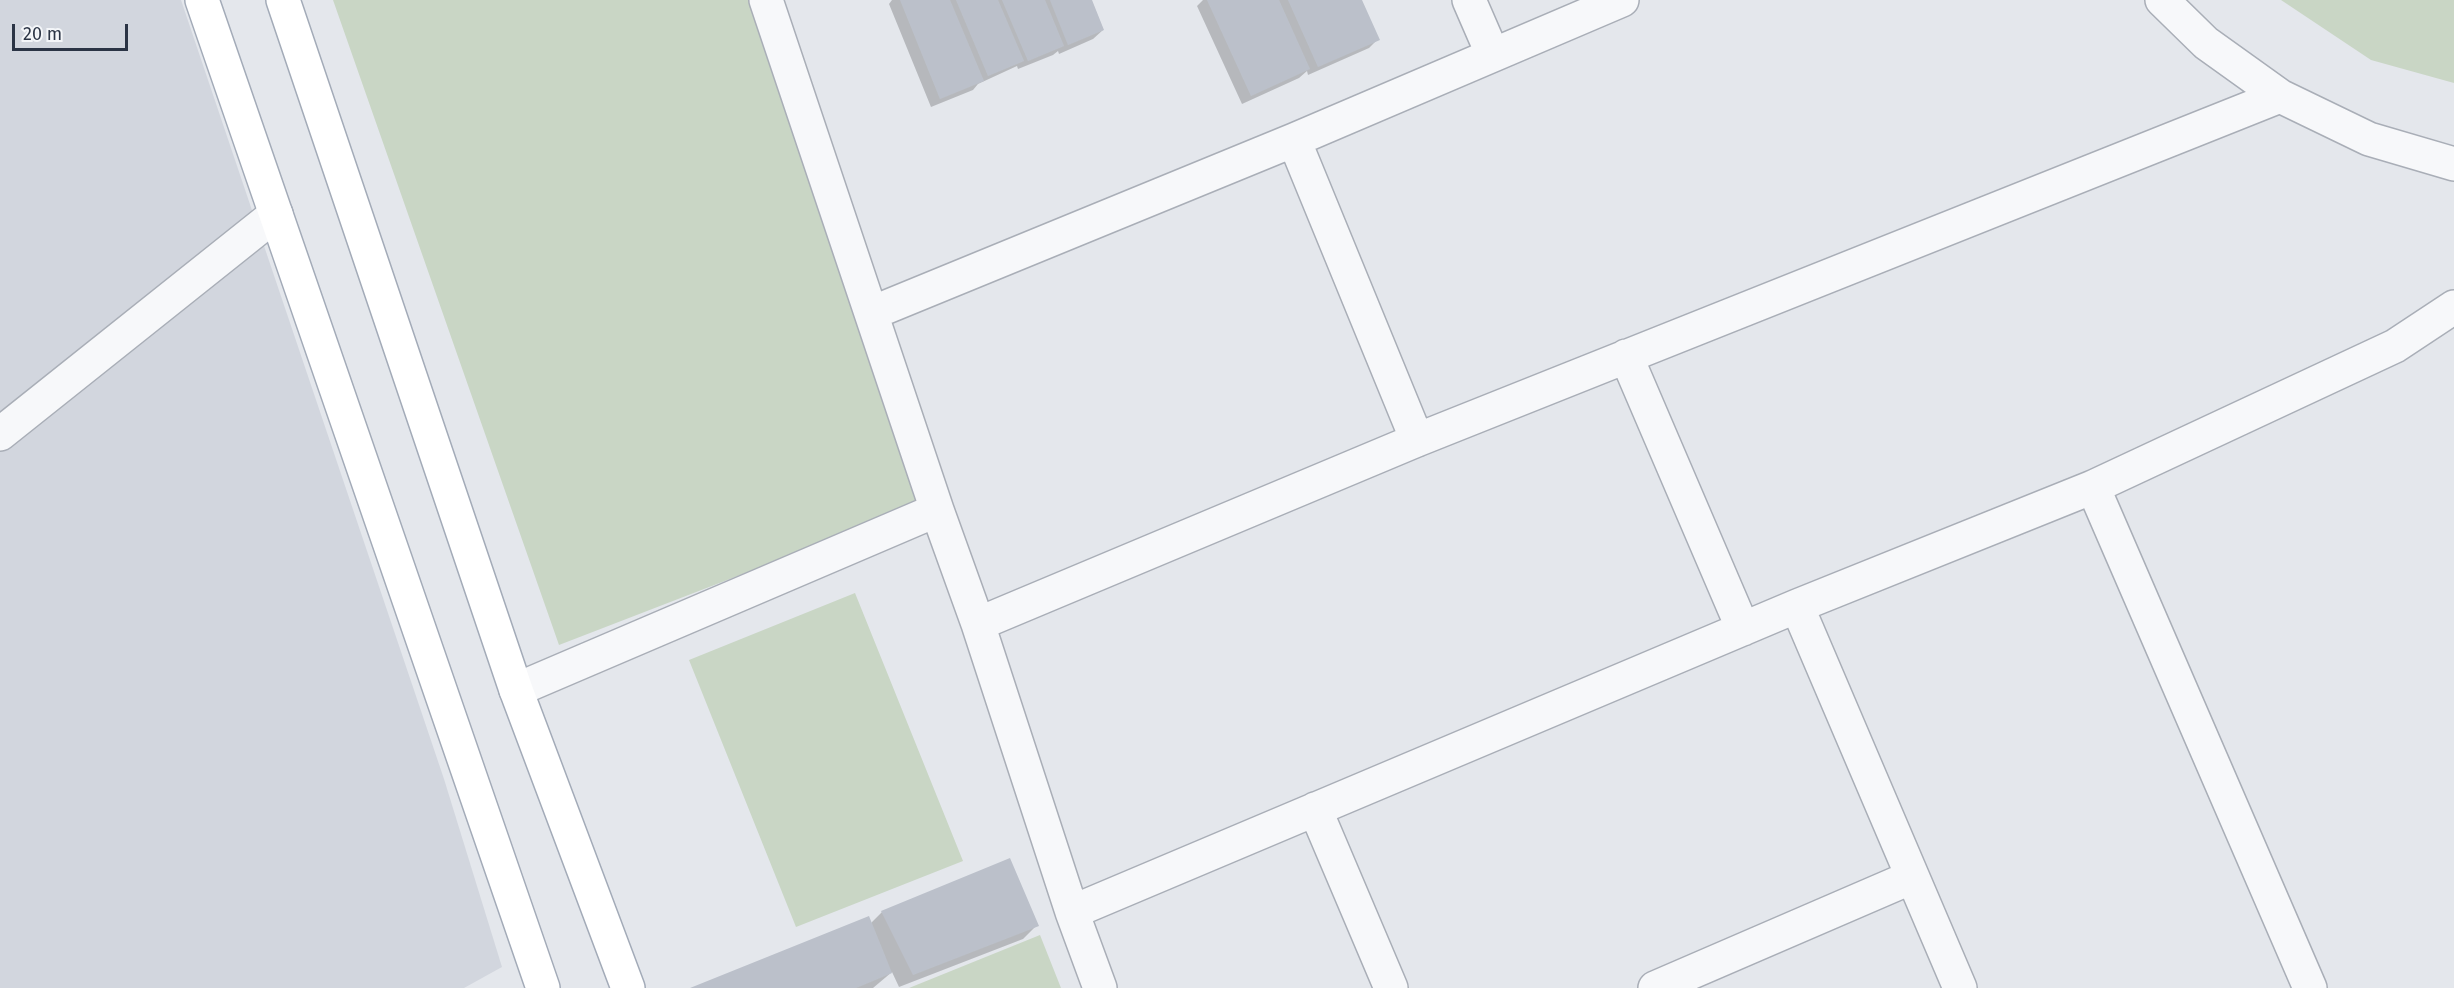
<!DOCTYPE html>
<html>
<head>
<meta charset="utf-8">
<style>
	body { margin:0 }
	#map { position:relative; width:2454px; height:988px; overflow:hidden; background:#e4e7ec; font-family:"Fira Sans",sans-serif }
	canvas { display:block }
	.scale { position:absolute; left:12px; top:24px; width:116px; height:27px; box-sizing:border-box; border:3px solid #2b3445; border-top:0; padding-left:8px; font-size:18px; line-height:21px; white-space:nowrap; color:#2b3445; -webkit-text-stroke:4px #f4f6f9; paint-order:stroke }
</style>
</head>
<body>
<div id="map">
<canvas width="2454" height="988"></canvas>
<div class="scale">20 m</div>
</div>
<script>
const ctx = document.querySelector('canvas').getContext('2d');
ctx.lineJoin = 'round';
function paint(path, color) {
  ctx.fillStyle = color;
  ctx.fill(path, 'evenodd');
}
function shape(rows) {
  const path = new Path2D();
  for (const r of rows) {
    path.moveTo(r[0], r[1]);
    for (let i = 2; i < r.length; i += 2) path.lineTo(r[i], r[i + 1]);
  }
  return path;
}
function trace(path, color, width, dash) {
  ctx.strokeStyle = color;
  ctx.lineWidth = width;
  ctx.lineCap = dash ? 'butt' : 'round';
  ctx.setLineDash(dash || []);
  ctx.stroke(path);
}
paint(shape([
	[0,0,181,0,444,779,502,967,464,988,0,988]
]), '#d2d6de');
paint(shape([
	[333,0,760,0,937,499,559,645],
	[2281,0,2454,0,2454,83,2371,60],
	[855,593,963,861,796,927,689,660],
	[1040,935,1061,988,909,988]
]), '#c9d6c5');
paint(shape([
	[892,0,1090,0,1103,30,1093,39,1059,54,1058,51,1053,55,1018,69,1017,66,978,84,973,90,931,107,889,4],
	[1203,0,1361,0,1378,39,1369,48,1308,75,1307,71,1299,78,1242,104,1197,6],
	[882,912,1037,925,1023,939,899,987,892,972,873,988,694,988,870,924]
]), '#0003');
paint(shape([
	[900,0,950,0,984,81,940,99],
	[956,0,998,0,1024,61,988,76],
	[1002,0,1045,0,1064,46,1028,61],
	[1050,0,1092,0,1104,30,1068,45],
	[1207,0,1279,0,1310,69,1251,96],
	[1288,0,1362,0,1380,40,1318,67],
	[1010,858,1039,926,913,975,881,911],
	[869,916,892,973,856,988,690,988]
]), '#bbc0ca');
const minor = shape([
	[766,0,937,510,978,624,1072,912,1100,988],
	[1469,0,1492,53],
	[2162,0,2206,43,2280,96,2369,139,2454,164],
	[1294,140,1417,440],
	[872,313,1294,140,1622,0],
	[1626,356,1743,629],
	[0,434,276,214],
	[2093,487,2310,988],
	[1797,606,1960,988],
	[978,624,1417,440,2280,96],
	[516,690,937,510],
	[1315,809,1391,988],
	[1072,912,1797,606,2093,487,2395,346,2454,307],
	[1655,988,1912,877]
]);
const major = shape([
	[202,0,543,988],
	[283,0,516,690,628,988]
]);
trace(minor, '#a9aeb7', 36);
trace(major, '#a3abb8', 36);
trace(minor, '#f7f8fa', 33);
trace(major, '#fff', 33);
</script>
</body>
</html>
